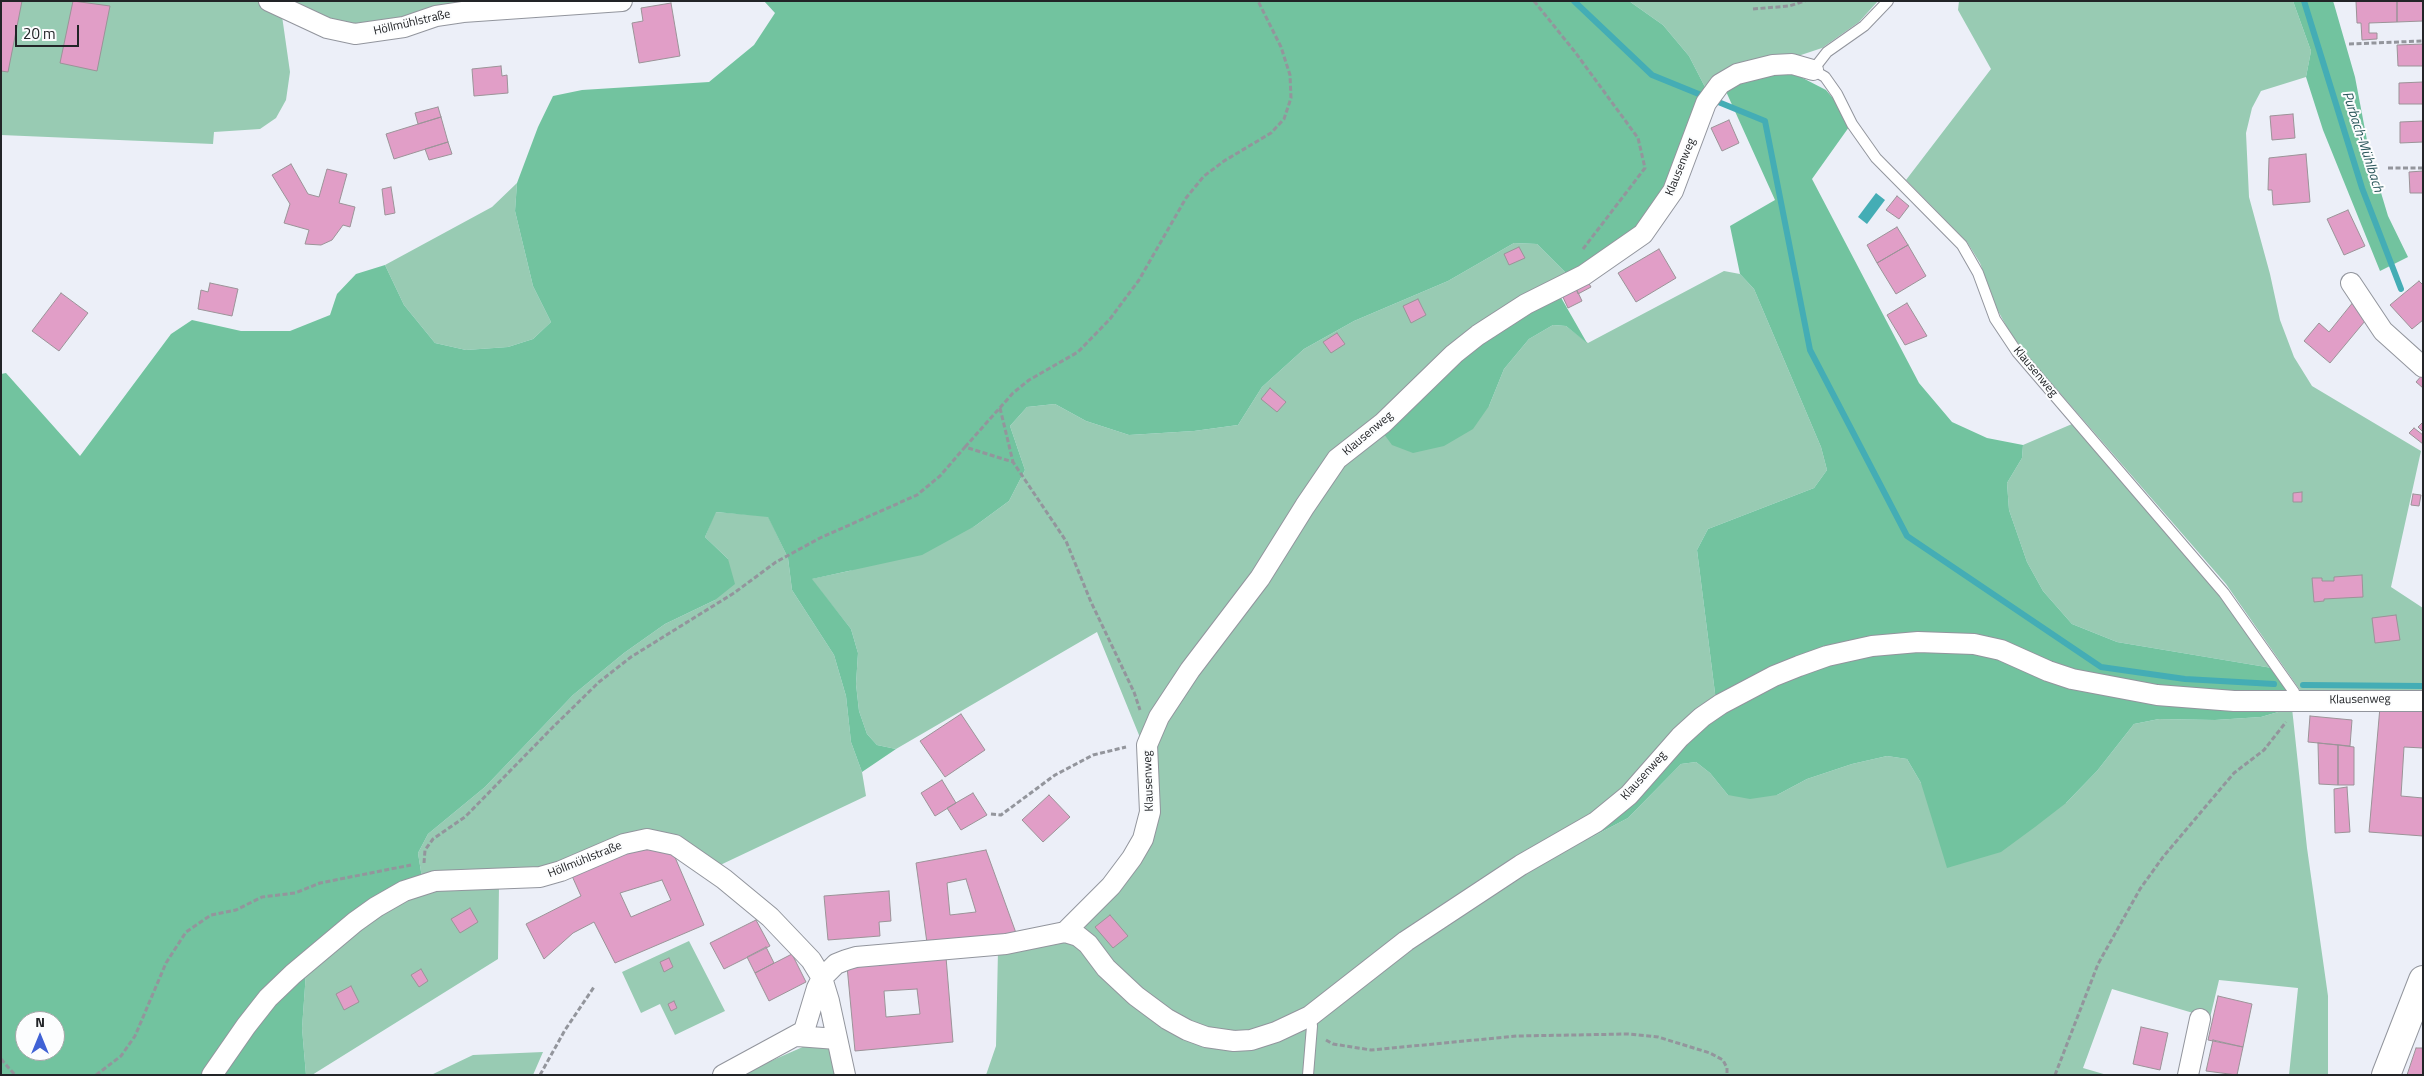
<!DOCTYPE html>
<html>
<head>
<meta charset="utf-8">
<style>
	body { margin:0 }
	#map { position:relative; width:2424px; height:1076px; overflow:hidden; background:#eceff8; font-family:"Titillium Web",sans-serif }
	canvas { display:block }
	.frame { position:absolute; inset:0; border:2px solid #222427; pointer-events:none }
	.north { position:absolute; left:15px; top:1011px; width:50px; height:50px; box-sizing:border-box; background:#fcfdfe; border:1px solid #a5a6a8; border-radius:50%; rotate:0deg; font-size:14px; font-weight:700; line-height:20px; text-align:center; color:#222427 }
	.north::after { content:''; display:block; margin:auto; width:18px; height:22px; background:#4062d5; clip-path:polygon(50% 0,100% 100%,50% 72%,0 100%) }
	.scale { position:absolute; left:15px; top:25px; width:64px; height:22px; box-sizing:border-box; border:2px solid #222427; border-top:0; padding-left:6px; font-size:15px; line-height:18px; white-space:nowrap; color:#222427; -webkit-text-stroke:4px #fcfdfe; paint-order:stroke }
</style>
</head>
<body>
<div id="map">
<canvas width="2424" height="1076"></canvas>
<div class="frame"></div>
<div class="north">N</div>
<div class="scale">20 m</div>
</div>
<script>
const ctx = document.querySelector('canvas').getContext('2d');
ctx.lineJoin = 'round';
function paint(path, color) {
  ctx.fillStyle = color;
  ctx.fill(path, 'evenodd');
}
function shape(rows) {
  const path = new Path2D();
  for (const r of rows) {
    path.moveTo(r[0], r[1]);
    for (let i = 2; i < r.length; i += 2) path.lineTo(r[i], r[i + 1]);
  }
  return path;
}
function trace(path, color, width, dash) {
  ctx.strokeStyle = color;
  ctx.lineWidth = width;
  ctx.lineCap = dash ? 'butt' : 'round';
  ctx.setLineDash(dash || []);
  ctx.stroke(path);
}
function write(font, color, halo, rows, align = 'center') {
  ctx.font = font + ' "Titillium Web",sans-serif';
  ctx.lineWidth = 4;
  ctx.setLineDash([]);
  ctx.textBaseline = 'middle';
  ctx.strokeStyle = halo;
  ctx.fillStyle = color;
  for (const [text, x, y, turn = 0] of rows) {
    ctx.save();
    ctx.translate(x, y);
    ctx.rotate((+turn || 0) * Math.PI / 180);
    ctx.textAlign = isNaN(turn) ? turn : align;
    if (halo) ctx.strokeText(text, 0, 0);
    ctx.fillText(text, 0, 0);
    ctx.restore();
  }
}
paint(shape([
	[1,1,258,1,282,16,290,72,286,100,276,118,260,129,214,132,213,144,1,135],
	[283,1,524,1,411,16,356,26,330,20],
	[1629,1,1878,1,1859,22,1822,48,1801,55,1755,62,1706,89,1689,56,1663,25],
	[1959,1,2293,1,2311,51,2306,77,2261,91,2252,108,2246,133,2249,197,2270,274,2280,320,2294,357,2312,386,2421,451,2391,587,2423,608,2423,697,2302,693,2226,584,2026,354,2009,331,1997,309,1980,263,1967,242,1906,180,1991,69,1958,10],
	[517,183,515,211,533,286,551,322,533,339,508,347,466,350,435,343,404,305,385,265,492,207],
	[1514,243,1537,244,1568,275,1391,408,1258,570,1141,740,1097,632,896,749,877,745,867,734,859,711,856,684,858,653,851,629,811,579,849,571,975,526,1009,501,1025,470,1010,426,1027,407,1055,404,1086,421,1129,435,1194,431,1238,425,1262,387,1304,349,1354,321,1448,281],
	[1724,271,1740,274,1754,289,1821,447,1827,470,1814,488,1708,529,1697,550,1716,701,1612,801,1306,1012,1236,1036,1194,1027,1146,997,1084,930,1088,921,1139,863,1152,743,1330,476,1381,430,1489,406,1504,369,1529,339,1553,325,1566,326,1588,343],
	[2072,424,2219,595,2272,668,2117,642,2072,624,2043,591,2027,562,2009,510,2007,483,2022,458,2023,445],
	[715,512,768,516,788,558,792,590,834,655,846,696,851,742,862,772,866,796,716,867,688,846,559,868,422,878,418,853,428,834,485,787,573,695,624,653,665,624,715,600,728,559,705,537],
	[2292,708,2307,848,2328,996,2328,1075,2289,1075,2298,988,2219,980,2210,1018,2112,989,2083,1068,2107,1075,986,1075,996,1046,998,950,1074,940,1119,989,1237,1047,1373,973,1551,852,1592,837,1628,818,1681,764,1696,762,1710,773,1728,795,1777,795,1807,779,1852,764,1887,756,1907,759,1921,783,2066,803,2097,771,2134,724,2159,719,2215,720,2261,717],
	[499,886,498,959,312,1075,306,1075,302,1028,306,973,373,915,433,889],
	[689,941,725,1011,675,1035,660,1004,641,1013,622,972],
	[805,1046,819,1046,835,1049,840,1075,739,1075],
	[543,1052,533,1075,431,1075,473,1055]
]), '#98cbb3');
paint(shape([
	[764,1,1629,1,1663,25,1689,56,1706,89,1674,175,1647,222,1568,275,1537,244,1514,243,1448,281,1354,321,1304,349,1262,387,1238,425,1194,431,1129,435,1086,421,1055,404,1027,407,1010,426,1025,470,1009,501,975,526,922,555,812,579,851,629,858,653,856,684,859,711,867,734,877,745,896,749,862,772,851,742,846,696,834,655,792,590,788,558,768,517,716,512,705,537,728,559,735,584,715,600,665,624,624,653,573,695,485,787,428,834,418,853,422,878,306,973,302,1028,306,1075,1,1075,1,374,6,373,80,456,171,334,192,320,241,331,290,331,330,315,337,294,356,274,385,265,404,305,435,343,466,350,508,347,533,339,551,322,533,286,515,211,517,183,538,127,553,96,582,90,709,82,754,45,775,13],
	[25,1021,55,1021,55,1051,25,1051],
	[2293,1,2333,1,2334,4,2355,77,2370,156,2388,216,2408,257,2380,271,2323,130,2306,77,2311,51],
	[1793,73,1826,90,1837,103,1849,127,1812,179,1919,383,1952,422,1987,438,2023,445,2022,458,2007,483,2009,510,2027,562,2043,591,2072,624,2117,642,2272,668,2285,688,2287,696,2185,692,1909,638,1716,701,1697,550,1708,529,1814,488,1827,470,1821,447,1754,289,1740,274,1730,226,1775,200,1724,87,1755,75],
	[1559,294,1587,343,1566,326,1553,325,1529,339,1504,369,1489,406,1473,429,1444,446,1413,453,1392,445,1381,430,1476,342],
	[1966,648,2055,680,2292,708,2261,717,2215,720,2159,719,2134,724,2097,771,2066,803,2035,827,2001,852,1947,868,1921,783,1907,759,1887,756,1852,764,1807,779,1777,795,1750,799,1728,795,1710,773,1696,762,1681,764,1628,818,1592,837,1551,852,1705,723,1782,678,1876,650]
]), '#72c39f');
paint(shape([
	[1876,193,1885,200,1867,224,1858,217]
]), '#44adb5');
trace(shape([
	[1574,1,1652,75,1765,121,1810,350,1907,536,2101,667,2185,679,2274,684],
	[2304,1,2362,188,2401,289],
	[2303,685,2423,686]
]), '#44adb5', 6);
const building = shape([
	[1,1,22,1,8,72,1,71,1,1],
	[73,1,110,6,97,71,60,63,73,1],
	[2356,1,2397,1,2397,22,2369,23,2369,33,2377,33,2377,39,2362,40,2361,23,2357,23,2356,1],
	[2397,1,2423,1,2423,21,2397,22,2397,1],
	[671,3,680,56,639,63,632,23,643,21,641,8,671,3],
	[2423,44,2423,66,2398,66,2397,45,2423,44],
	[501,66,502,76,507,75,508,93,474,96,472,69,501,66],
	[2423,82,2423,104,2399,104,2399,83,2423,82],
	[438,107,441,117,418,124,415,113,438,107],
	[2293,114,2295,138,2272,140,2270,116,2293,114],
	[441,117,448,142,394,159,386,134,441,117],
	[1729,120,1739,143,1722,151,1711,128,1729,120],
	[2423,121,2423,142,2400,143,2400,122,2423,121],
	[448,142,452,154,429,160,425,149,448,142],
	[2306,154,2310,202,2273,205,2272,190,2268,190,2269,158,2306,154],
	[291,164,308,194,319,197,327,169,347,174,339,203,355,207,350,227,343,225,332,240,321,245,305,244,309,230,284,223,290,204,272,175,291,164],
	[2423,171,2423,193,2410,193,2409,172,2423,171],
	[391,187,395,213,385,215,382,189,391,187],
	[1897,196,1909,206,1899,219,1886,210,1897,196],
	[2348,210,2365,246,2344,255,2327,219,2348,210],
	[1897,227,1908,245,1877,263,1867,245,1897,227],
	[1908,245,1926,276,1896,294,1877,263,1908,245],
	[1519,247,1525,258,1509,265,1504,254,1519,247],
	[1659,249,1676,278,1636,302,1618,273,1659,249],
	[1587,280,1591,287,1578,294,1575,286,1587,280],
	[2419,281,2423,285,2423,320,2412,329,2390,305,2419,281],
	[210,283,238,289,232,316,198,309,201,290,208,292,210,283],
	[1575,286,1582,301,1568,308,1561,293,1575,286],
	[61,293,88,313,59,351,32,331,61,293],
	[1418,299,1426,315,1411,323,1403,306,1418,299],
	[2354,301,2370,315,2330,363,2304,341,2319,323,2329,332,2354,301],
	[1907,303,1927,336,1905,345,1887,315,1907,303],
	[1337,333,1345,344,1331,353,1323,342,1337,333],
	[2423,374,2423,388,2416,382,2423,374],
	[1270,388,1286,402,1277,412,1261,399,1270,388],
	[2423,422,2423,432,2418,427,2423,422],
	[2414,428,2423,435,2423,444,2409,433,2414,428],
	[2302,492,2302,502,2293,502,2293,493,2302,492],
	[2413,494,2421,495,2419,506,2411,505,2413,494],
	[2362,575,2363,597,2324,599,2324,601,2314,602,2312,578,2322,578,2322,581,2334,581,2334,577,2362,575],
	[2396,615,2400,640,2375,643,2372,618,2396,615],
	[2380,707,2423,710,2423,748,2404,747,2401,796,2423,798,2423,836,2369,832,2380,707],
	[961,714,985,750,945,777,920,741,961,714],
	[2310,716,2352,720,2350,746,2308,742,2310,716],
	[2318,743,2338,745,2338,785,2319,784,2318,743],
	[2338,745,2354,747,2354,785,2338,785,2338,745],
	[942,780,956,803,935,816,921,793,942,780],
	[2347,787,2350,832,2335,833,2334,789,2347,787],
	[973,793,987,815,961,830,947,808,973,793],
	[1049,795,1070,817,1043,842,1022,820,1049,795],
	[648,845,671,848,704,925,615,963,594,922,573,933,544,959,526,924,581,896,572,876,648,845],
	[662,880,671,900,631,917,620,893,662,880],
	[986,850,1016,933,927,943,916,863,986,850],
	[966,879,976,912,950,915,947,883,966,879],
	[889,891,891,921,879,922,880,936,828,940,824,896,889,891],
	[470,908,478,922,460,933,451,919,470,908],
	[1110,915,1128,936,1113,948,1095,927,1110,915],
	[756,920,770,946,724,969,710,943,756,920],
	[766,947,774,963,755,973,747,957,766,947],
	[792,954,806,982,769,1001,755,973,792,954],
	[946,957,953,1042,855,1051,847,966,946,957],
	[917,989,920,1014,886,1017,884,991,917,989],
	[669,958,673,967,664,972,660,962,669,958],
	[421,969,428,981,419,987,411,975,421,969],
	[351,986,359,1002,344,1010,336,994,351,986],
	[2218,996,2252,1004,2243,1047,2208,1040,2218,996],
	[674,1001,677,1008,671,1011,668,1004,674,1001],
	[2141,1027,2168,1033,2160,1070,2133,1064,2141,1027],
	[2213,1040,2243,1047,2237,1075,2206,1071,2213,1040],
	[2416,1048,2423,1048,2423,1075,2407,1075,2416,1048]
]);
paint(building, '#e19ec7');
trace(building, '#9b9398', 1);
const lane = shape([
	[1888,1,1864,26,1827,52,1813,70,1825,77,1837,94,1852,124,1876,158,1962,245,1978,273,1995,319,2017,352,2224,593,2294,692,2296,701],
	[1308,1075,1312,1026,1310,1016]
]);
const street = shape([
	[269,1,327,28,355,34,404,27,436,16,463,12,622,1],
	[2351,283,2383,331,2423,367],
	[1065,932,1078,936,1088,944,1106,968,1136,996,1167,1019,1187,1030,1206,1037,1234,1041,1251,1040,1276,1032,1310,1016,1406,941,1521,865,1596,822,1629,795,1680,737,1702,717,1721,704,1774,676,1799,666,1827,656,1872,646,1918,642,1974,644,2001,650,2048,671,2072,679,2157,695,2234,701,2423,701],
	[797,1036,837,1039],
	[212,1075,246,1026,268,998,293,974,355,922,376,907,404,891,435,881,540,877,561,871,624,844,647,839,675,845,724,879,770,917,811,960,822,978,829,1001,845,1075],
	[723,1075,804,1031,817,988,822,978,836,964,846,960,856,957,1006,944,1065,932,1111,886,1132,858,1143,839,1150,812,1147,745,1159,717,1190,670,1260,578,1305,506,1337,459,1383,423,1454,354,1478,335,1526,304,1584,275,1643,234,1673,191,1706,103,1720,84,1737,74,1773,65,1792,64,1813,70],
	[2188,1075,2200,1019]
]);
const primary = shape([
	[2386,1075,2423,980]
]);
trace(lane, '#92959d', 12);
trace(street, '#92959d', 22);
trace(primary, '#92959d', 30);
trace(shape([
	[1534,1,1575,52,1638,138,1645,168,1583,249],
	[1753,9,1789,6,1805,1],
	[2349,44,2423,41],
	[2388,168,2423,168],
	[1000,408,1013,462],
	[965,447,1013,393,1029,380,1078,352,1110,319,1139,280,1186,198,1204,176,1224,161,1271,133,1284,119,1291,98,1290,75,1281,47,1258,1],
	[991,814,1001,815,1055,775,1093,755,1126,747],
	[424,863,425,850,433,839,465,817,553,727,599,682,631,657,734,593,776,562,820,538,917,495,940,476,965,447,1013,462,1066,541,1091,602,1134,692,1140,710],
	[1326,1040,1333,1044,1371,1050,1517,1036,1628,1034,1658,1037,1710,1053,1723,1060,1727,1068,1727,1075],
	[1,1059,15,1075],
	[96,1075,121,1056,135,1036,166,963,186,932,211,915,236,910,262,897,295,893,320,883,411,865],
	[540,1075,565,1030,594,987],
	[2055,1075,2098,964,2140,889,2163,857,2234,773,2264,750,2286,722]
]), '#93959c', 3, [5, 2.5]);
trace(lane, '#fff', 10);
trace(street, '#fff', 20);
trace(primary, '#fff', 28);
write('12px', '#222427', '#fcfdfe', [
	["Höllmühlstraße",412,23,-13],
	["Klausenweg",1681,167,-68],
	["Klausenweg",2035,372,50],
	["Klausenweg",1368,434,-40],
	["Klausenweg",2360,700,-1],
	["Klausenweg",1644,776,-48],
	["Klausenweg",1149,781,-92],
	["Höllmühlstraße",585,860,-22]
]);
write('italic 14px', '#2a575b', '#fcfdfe', [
	["Purbach-Mühlbach",2362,142,72]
]);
</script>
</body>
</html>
